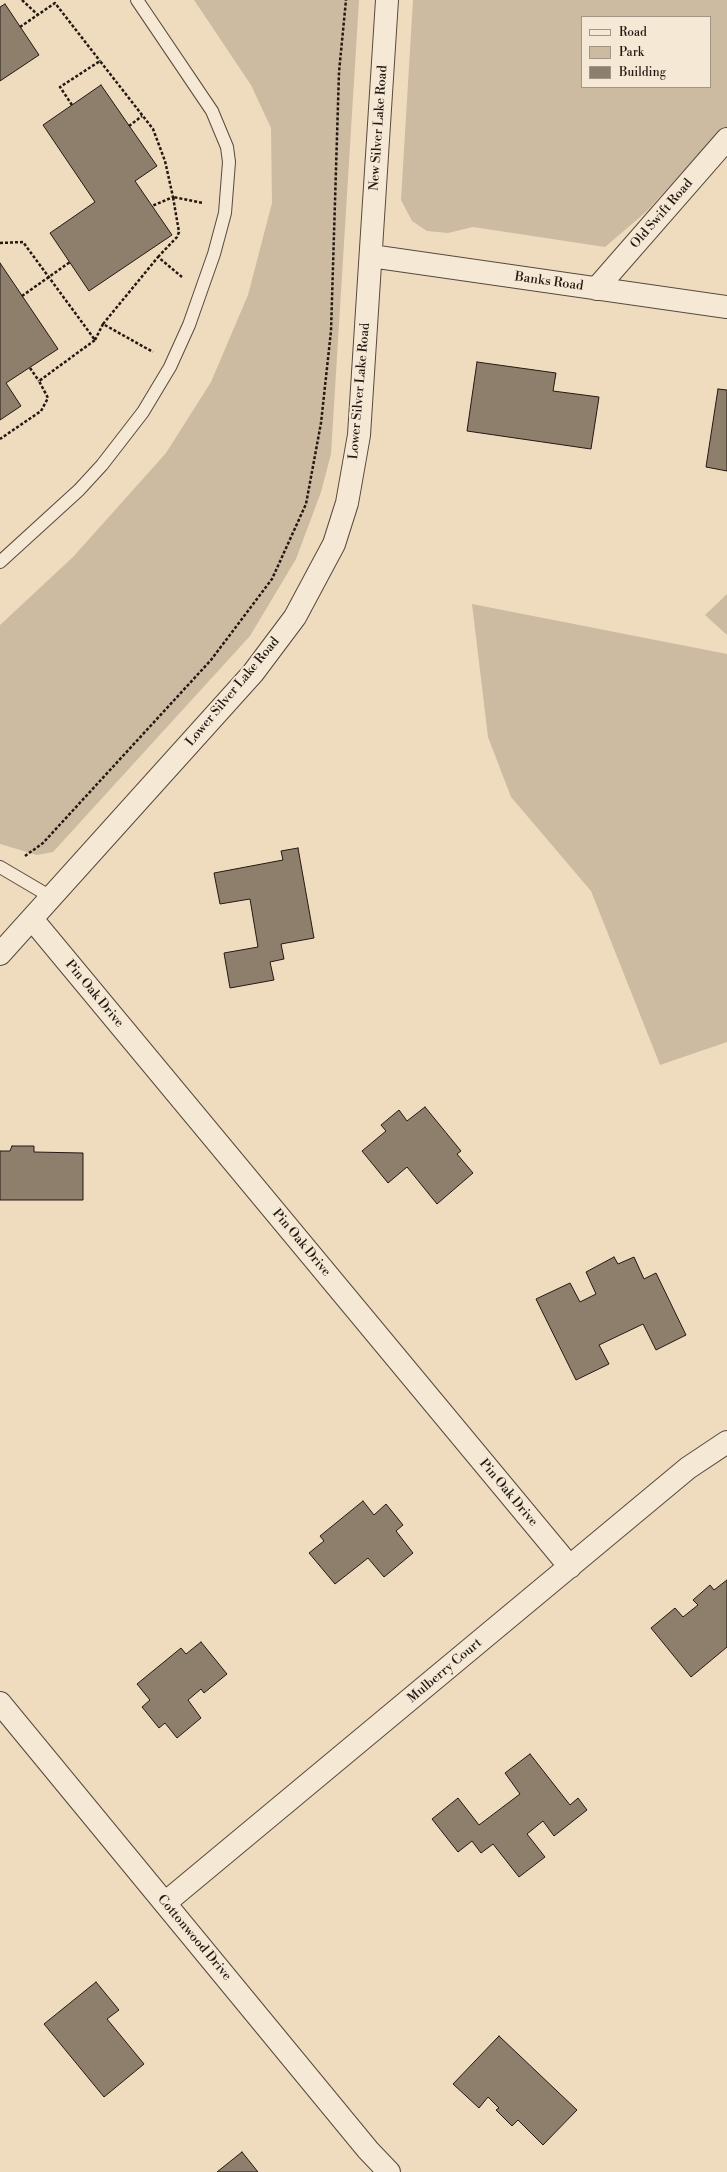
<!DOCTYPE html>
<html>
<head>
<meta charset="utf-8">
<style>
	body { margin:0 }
	#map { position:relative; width:727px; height:2172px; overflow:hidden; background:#efdcbe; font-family:"Libre Bodoni",serif }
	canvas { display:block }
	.legend { position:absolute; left:581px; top:16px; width:130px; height:72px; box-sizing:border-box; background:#f5e8d5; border:1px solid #a19587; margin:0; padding:5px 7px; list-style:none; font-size:12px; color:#241813 }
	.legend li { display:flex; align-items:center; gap:8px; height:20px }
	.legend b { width:20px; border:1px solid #a19587 }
</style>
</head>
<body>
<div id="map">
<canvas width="727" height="2172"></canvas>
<ul class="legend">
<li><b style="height:5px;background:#f5e8d5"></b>Road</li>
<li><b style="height:11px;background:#ccbba1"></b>Park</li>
<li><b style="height:11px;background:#8e7e6c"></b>Building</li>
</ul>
</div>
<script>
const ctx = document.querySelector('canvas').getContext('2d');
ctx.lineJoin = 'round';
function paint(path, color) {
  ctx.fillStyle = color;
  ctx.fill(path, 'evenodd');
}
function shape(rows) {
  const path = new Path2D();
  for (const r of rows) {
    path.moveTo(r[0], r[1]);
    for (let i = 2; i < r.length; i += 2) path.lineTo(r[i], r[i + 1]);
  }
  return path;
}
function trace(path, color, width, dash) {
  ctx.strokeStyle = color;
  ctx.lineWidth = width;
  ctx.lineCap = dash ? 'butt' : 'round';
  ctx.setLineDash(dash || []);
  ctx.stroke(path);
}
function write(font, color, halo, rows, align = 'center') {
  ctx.font = font + ' "Libre Bodoni",serif';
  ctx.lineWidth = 4;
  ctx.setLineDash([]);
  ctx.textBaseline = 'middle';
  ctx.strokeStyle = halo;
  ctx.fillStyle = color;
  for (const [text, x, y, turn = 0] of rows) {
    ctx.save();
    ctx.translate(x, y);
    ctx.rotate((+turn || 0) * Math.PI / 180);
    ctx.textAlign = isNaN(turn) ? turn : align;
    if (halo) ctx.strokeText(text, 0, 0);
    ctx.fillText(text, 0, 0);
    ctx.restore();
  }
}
paint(shape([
	[194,0,359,0,331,454,321,492,296,559,250,636,53,852,37,855,0,844,0,625,73,557,166,453,211,382,248,295,272,203,271,128,251,85],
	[413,0,727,0,727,156,705,147,646,212,605,247,473,227,448,233,427,231,412,221,401,200],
	[582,17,710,17,710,87,582,87],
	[727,594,727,635,705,615],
	[472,604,727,654,727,1042,660,1065,591,891,511,797,488,737]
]), '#ccbba1');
const building = shape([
	[5,4,39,55,0,81,0,7,5,4],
	[101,85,157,166,135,181,172,235,89,291,50,233,95,202,43,125,101,85],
	[0,263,58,349,6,383,21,406,0,420,0,263],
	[477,362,556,373,553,391,599,397,591,449,467,431,477,362],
	[718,389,727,390,727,471,706,467,718,389],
	[298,848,314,938,281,944,284,959,270,962,274,980,230,988,224,953,258,947,250,899,220,904,214,873,283,860,281,851,298,848],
	[425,1107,461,1151,457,1154,473,1173,437,1204,407,1167,388,1183,362,1151,386,1131,381,1125,399,1110,407,1121,425,1107],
	[12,1146,34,1146,34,1152,83,1153,83,1200,0,1200,0,1151,10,1151,12,1146],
	[614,1257,618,1264,634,1257,644,1279,656,1273,686,1335,656,1350,643,1324,599,1345,609,1364,576,1380,536,1299,570,1283,580,1302,596,1294,586,1272,614,1257],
	[363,1501,374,1515,386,1504,403,1525,396,1531,413,1553,384,1577,368,1558,335,1584,309,1553,324,1541,320,1536,363,1501],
	[727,1580,727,1647,691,1677,651,1628,675,1608,683,1617,698,1605,693,1600,710,1585,714,1590,727,1580],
	[201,1642,227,1674,204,1693,201,1689,188,1700,201,1718,177,1738,165,1723,159,1728,142,1707,150,1700,137,1684,181,1648,186,1654,201,1642],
	[530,1754,570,1805,578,1798,587,1810,554,1836,543,1821,527,1834,545,1857,519,1877,493,1844,481,1853,472,1841,458,1852,432,1819,458,1798,479,1825,520,1794,505,1773,530,1754],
	[96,1982,119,2010,107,2019,144,2064,104,2097,44,2024,96,1982],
	[499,2036,577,2110,543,2145,518,2120,512,2126,496,2110,499,2108,488,2097,479,2108,453,2084,499,2036],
	[242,2152,258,2172,217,2172,242,2152]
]);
paint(building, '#8e7e6c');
trace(building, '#241813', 1);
const lane = shape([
	[0,562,79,490,102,465,143,412,170,367,189,325,214,254,225,213,229,162,227,147,212,111,137,0],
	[0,867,51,897]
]);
const street = shape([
	[371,256,727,307],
	[596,289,727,139],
	[32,919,570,1567],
	[0,954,253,673,295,617,334,544,347,503,359,435,387,0],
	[0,1703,368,2150,389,2172],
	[165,1903,688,1468,727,1442]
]);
trace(lane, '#57493e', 14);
trace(street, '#57493e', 24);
trace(shape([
	[22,0,38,15],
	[20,27,55,3,100,61],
	[72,105,60,87,100,61,153,129,165,161,173,197,152,206],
	[129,126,142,116],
	[0,243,23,242,95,340,39,381,48,398,41,411,0,439],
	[158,257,177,237,179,232,173,197,203,203],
	[22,296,70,262],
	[103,324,158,257,182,277],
	[95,340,103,324,153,352],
	[30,368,39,381],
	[25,856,43,843,211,660,272,579,306,504,321,423,331,331,339,72,346,0]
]), '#241813', 2.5, [3, 2]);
trace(lane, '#f5e8d5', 12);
trace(street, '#f5e8d5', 22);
write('13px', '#241813', '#f5e8d5', [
	["New Silver Lake Road",379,128,-86],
	["Old Swift Road",662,214,-49],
	["Banks Road",549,282,8],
	["Lower Silver Lake Road",360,391,-85],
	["Lower Silver Lake Road",233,692,-50],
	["Pin Oak Drive",94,994,50],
	["Pin Oak Drive",301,1243,50],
	["Pin Oak Drive",508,1493,50],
	["Mulberry Court",445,1671,-40],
	["Cottonwood Drive",194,1938,50]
]);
</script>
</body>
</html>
